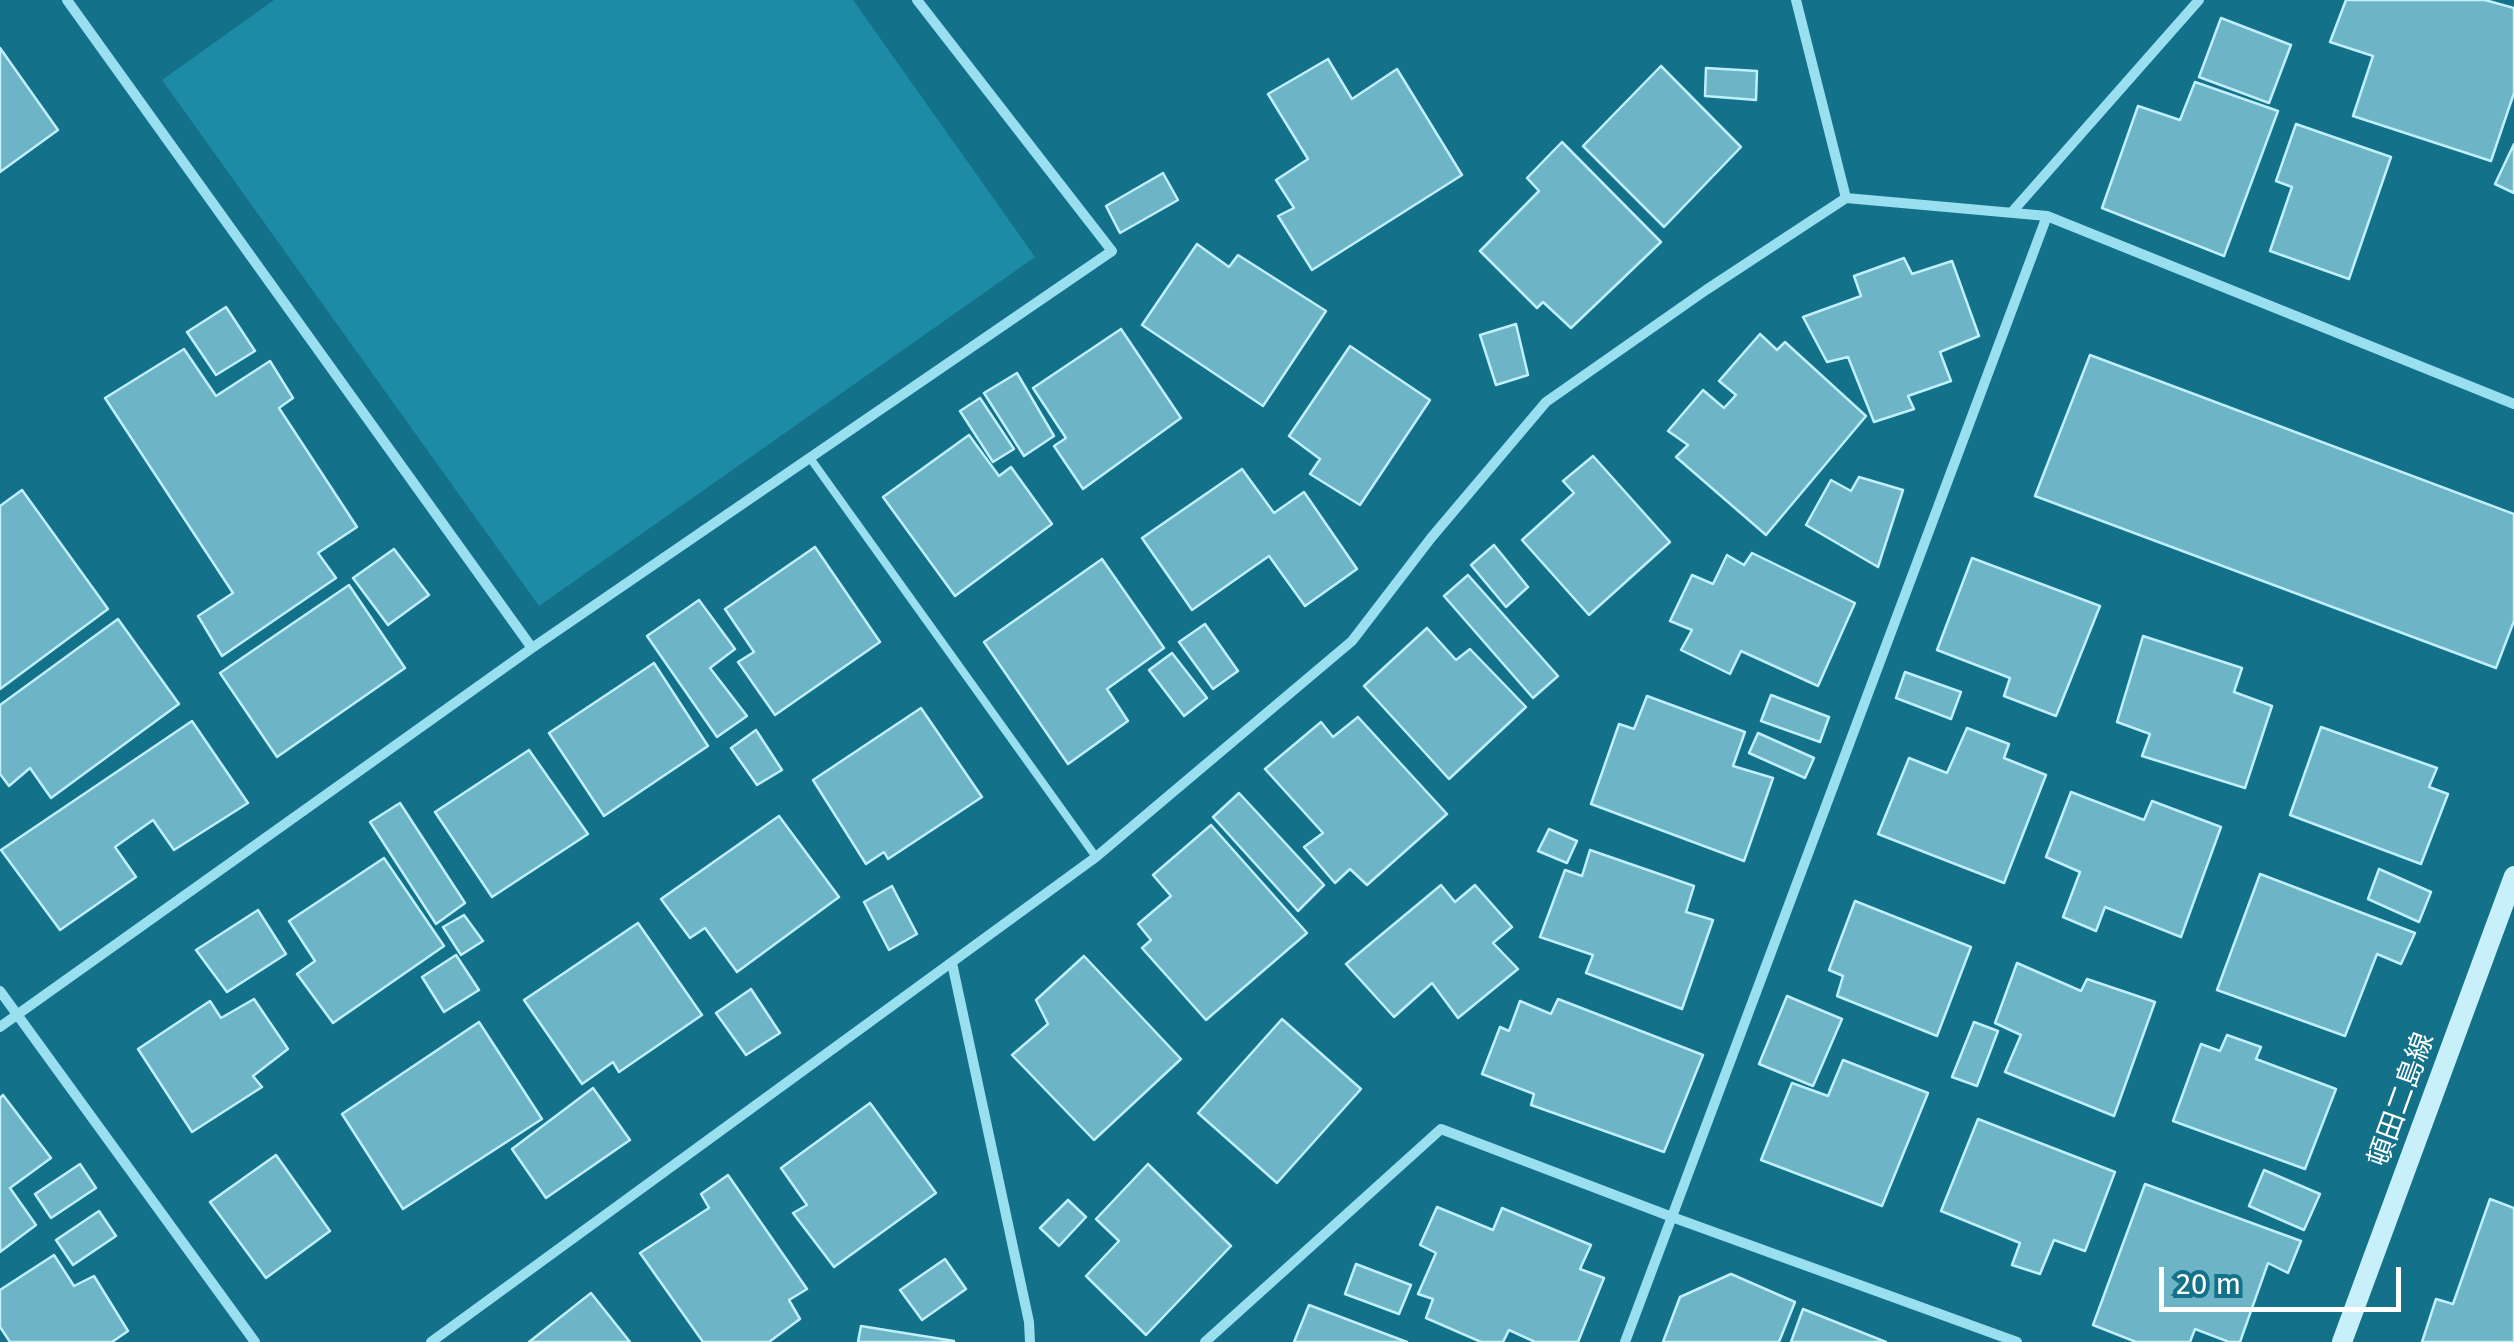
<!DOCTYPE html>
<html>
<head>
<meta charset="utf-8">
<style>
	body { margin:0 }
	#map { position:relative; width:2514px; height:1342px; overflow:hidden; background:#13718a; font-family:"Fira Sans",sans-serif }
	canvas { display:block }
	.scale { position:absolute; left:2159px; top:1267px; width:242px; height:45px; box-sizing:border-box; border:5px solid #fff; border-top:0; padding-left:12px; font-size:30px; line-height:35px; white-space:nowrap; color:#fff; -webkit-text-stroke:8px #13718a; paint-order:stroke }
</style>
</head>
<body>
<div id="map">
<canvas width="2514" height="1342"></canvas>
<div class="scale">20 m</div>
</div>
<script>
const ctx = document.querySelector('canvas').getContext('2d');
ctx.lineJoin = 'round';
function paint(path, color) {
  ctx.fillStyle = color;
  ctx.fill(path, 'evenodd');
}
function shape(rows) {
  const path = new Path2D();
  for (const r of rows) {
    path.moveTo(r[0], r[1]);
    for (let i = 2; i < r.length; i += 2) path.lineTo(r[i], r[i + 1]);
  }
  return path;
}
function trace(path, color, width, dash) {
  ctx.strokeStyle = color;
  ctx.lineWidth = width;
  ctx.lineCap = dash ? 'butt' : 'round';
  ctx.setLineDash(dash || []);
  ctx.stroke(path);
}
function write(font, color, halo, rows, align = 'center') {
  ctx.font = font + ' "Fira Sans","Noto Sans JP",sans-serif';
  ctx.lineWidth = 10;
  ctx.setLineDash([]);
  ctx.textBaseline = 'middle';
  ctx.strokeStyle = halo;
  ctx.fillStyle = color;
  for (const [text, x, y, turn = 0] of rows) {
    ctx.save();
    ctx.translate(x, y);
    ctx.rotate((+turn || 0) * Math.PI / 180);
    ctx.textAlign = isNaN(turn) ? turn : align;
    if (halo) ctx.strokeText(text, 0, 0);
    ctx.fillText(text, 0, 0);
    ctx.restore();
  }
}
paint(shape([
	[274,0,853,0,1035,257,539,606,162,80]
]), '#1e8ba6');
const building = shape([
	[2346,0,2485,0,2514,8,2514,93,2491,161,2353,116,2373,56,2330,42,2346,0],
	[2221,18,2291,45,2269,103,2199,77,2221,18],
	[0,48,58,130,0,172,0,48],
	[1328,59,1352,99,1397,69,1462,175,1312,270,1278,216,1294,208,1276,180,1308,159,1268,94,1328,59],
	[1661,66,1741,147,1664,227,1583,146,1661,66],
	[1706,68,1757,71,1756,100,1705,96,1706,68],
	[2195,82,2278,111,2224,256,2102,208,2138,106,2180,120,2195,82],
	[2296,124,2391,157,2349,279,2270,251,2292,187,2276,181,2296,124],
	[1562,142,1661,242,1571,328,1543,302,1537,308,1480,251,1539,191,1527,178,1562,142],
	[2514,144,2514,193,2495,184,2514,144],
	[1163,173,1178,200,1120,233,1106,206,1163,173],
	[1197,244,1229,267,1238,255,1326,311,1263,406,1142,325,1197,244],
	[1904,258,1912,274,1952,261,1979,336,1940,352,1951,381,1908,396,1914,409,1874,422,1848,357,1827,362,1803,317,1861,296,1854,276,1904,258],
	[226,307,255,351,216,375,187,332,226,307],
	[1516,324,1528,375,1496,385,1480,335,1516,324],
	[1121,329,1181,418,1083,489,1054,446,1066,438,1033,388,1121,329],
	[1760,334,1777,350,1785,342,1866,416,1766,535,1676,457,1688,445,1668,431,1703,390,1724,408,1736,395,1719,381,1760,334],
	[1350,346,1430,400,1360,505,1310,474,1320,459,1289,436,1350,346],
	[184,349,216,396,270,361,293,398,279,408,357,527,318,553,336,578,222,656,198,616,233,593,105,398,184,349],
	[2090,355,2514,514,2514,621,2496,668,2035,496,2090,355],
	[1017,373,1054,436,1024,456,984,393,1017,373],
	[980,398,1014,449,993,462,960,411,980,398],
	[969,435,999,476,1011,467,1052,524,955,596,883,497,969,435],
	[1593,456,1670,542,1589,615,1522,540,1574,493,1563,481,1593,456],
	[1242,469,1274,513,1304,492,1357,569,1305,606,1269,556,1192,610,1142,538,1242,469],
	[1859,477,1903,490,1878,567,1806,525,1831,480,1851,491,1859,477],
	[22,490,108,609,0,689,0,506,22,490],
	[1494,545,1528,587,1506,607,1471,565,1494,545],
	[815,547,880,642,775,715,738,662,754,652,725,609,815,547],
	[394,549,429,595,388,625,353,578,394,549],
	[1752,553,1855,603,1818,686,1741,651,1730,674,1681,650,1692,630,1670,621,1692,575,1713,584,1727,555,1744,565,1752,553],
	[1972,558,2100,606,2056,716,2004,696,2010,678,1937,650,1972,558],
	[1102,559,1164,648,1107,689,1128,721,1068,764,984,642,1102,559],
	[1468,575,1558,676,1533,698,1444,596,1468,575],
	[349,585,405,668,277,757,220,673,349,585],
	[699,600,735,649,710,668,747,716,717,737,647,636,699,600],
	[118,619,179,704,51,798,30,768,9,786,0,774,0,705,118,619],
	[1205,624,1238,671,1213,689,1179,642,1205,624],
	[1427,628,1456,660,1470,649,1526,707,1449,779,1364,686,1427,628],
	[2143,636,2242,668,2234,692,2272,706,2245,788,2142,756,2150,734,2117,722,2143,636],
	[1172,653,1207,698,1184,716,1149,670,1172,653],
	[654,663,708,746,604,816,549,733,654,663],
	[1905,672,1961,692,1951,719,1896,698,1905,672],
	[1771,695,1829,717,1820,742,1761,721,1771,695],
	[1647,696,1745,732,1733,766,1773,778,1744,861,1591,804,1619,724,1634,729,1647,696],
	[921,708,982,797,888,859,884,852,866,864,813,780,921,708],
	[1358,717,1447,814,1367,885,1350,869,1335,883,1304,847,1323,833,1265,769,1321,722,1333,737,1358,717],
	[192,721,248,803,174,850,153,820,115,847,136,877,60,930,1,850,192,721],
	[2321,727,2437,768,2429,787,2448,794,2421,864,2290,815,2321,727],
	[1967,728,2009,744,2004,758,2046,775,2004,883,1878,834,1909,758,1947,773,1967,728],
	[756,730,782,770,757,785,731,748,756,730],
	[1758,733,1814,758,1805,778,1749,753,1758,733],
	[529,750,588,834,492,897,435,812,529,750],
	[2071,792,2144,820,2152,801,2221,827,2181,937,2105,907,2096,931,2063,917,2080,872,2046,857,2071,792],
	[1239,793,1324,885,1298,911,1213,817,1239,793],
	[400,803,465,903,436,924,370,822,400,803],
	[779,816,839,897,737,972,705,928,690,938,661,899,779,816],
	[1211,825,1307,933,1206,1020,1142,948,1151,940,1138,924,1171,896,1153,875,1211,825],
	[1549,829,1577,841,1567,863,1538,851,1549,829],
	[1590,850,1694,886,1686,912,1713,920,1682,1009,1586,973,1593,955,1540,937,1565,870,1582,876,1590,850],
	[384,858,444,946,333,1023,297,974,315,961,289,921,384,858],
	[2379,869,2431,892,2419,922,2368,899,2379,869],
	[2260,874,2415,933,2401,964,2377,954,2345,1036,2217,990,2260,874],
	[1441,885,1455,902,1475,885,1512,927,1493,943,1518,969,1458,1018,1432,983,1394,1017,1346,964,1441,885],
	[892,886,917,934,889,950,864,902,892,886],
	[1855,901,1971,947,1937,1036,1837,996,1843,976,1829,970,1855,901],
	[258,910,286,954,227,992,196,950,258,910],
	[464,915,483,941,461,955,443,927,464,915],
	[638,923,702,1015,619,1072,613,1062,582,1084,524,1000,638,923],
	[456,955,479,990,444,1012,422,977,456,955],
	[1084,956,1181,1059,1094,1140,1012,1055,1048,1024,1036,1000,1084,956],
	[2017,963,2081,991,2087,979,2155,1002,2114,1116,2005,1072,2021,1035,1995,1023,2017,963],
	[751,989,780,1033,746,1055,716,1013,751,989],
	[1787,996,1842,1019,1813,1086,1759,1064,1787,996],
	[254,999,288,1049,253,1076,262,1087,192,1132,138,1049,210,1001,221,1018,254,999],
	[1558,999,1703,1055,1664,1152,1531,1105,1534,1094,1482,1074,1500,1027,1509,1031,1520,1001,1551,1014,1558,999],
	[1282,1019,1361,1089,1277,1183,1198,1113,1282,1019],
	[479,1022,542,1119,403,1209,342,1114,479,1022],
	[1974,1022,1998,1031,1977,1086,1952,1077,1974,1022],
	[2227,1035,2261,1047,2256,1059,2336,1089,2305,1169,2173,1121,2201,1044,2220,1051,2227,1035],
	[1843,1060,1928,1093,1882,1206,1761,1160,1792,1083,1828,1096,1843,1060],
	[593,1088,630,1140,546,1198,512,1149,593,1088],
	[3,1095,51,1158,10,1188,36,1225,0,1252,0,1098,3,1095],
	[870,1103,936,1193,834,1267,793,1213,807,1205,781,1168,870,1103],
	[1978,1119,2115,1172,2085,1251,2054,1240,2040,1274,2012,1265,2020,1243,1941,1211,1978,1119],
	[276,1155,330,1231,266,1278,210,1202,276,1155],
	[80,1164,96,1188,51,1218,35,1194,80,1164],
	[1148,1164,1231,1246,1146,1335,1086,1276,1119,1241,1096,1219,1148,1164],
	[2264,1170,2320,1194,2304,1230,2249,1206,2264,1170],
	[728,1175,807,1289,789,1300,800,1319,769,1342,703,1342,640,1253,709,1208,701,1194,728,1175],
	[2145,1184,2301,1241,2288,1273,2268,1263,2240,1342,2229,1342,2195,1329,2190,1342,2136,1342,2093,1325,2145,1184],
	[2490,1199,2514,1208,2514,1342,2422,1342,2436,1299,2453,1304,2490,1199],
	[1068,1200,1086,1217,1059,1246,1040,1228,1068,1200],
	[1437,1207,1493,1230,1502,1208,1591,1245,1580,1269,1604,1278,1578,1342,1535,1342,1509,1330,1503,1342,1481,1342,1426,1318,1433,1299,1418,1294,1436,1253,1420,1245,1437,1207],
	[99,1211,116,1236,73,1265,56,1240,99,1211],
	[54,1255,74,1286,94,1276,128,1331,112,1342,10,1342,0,1327,0,1290,54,1255],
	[945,1259,966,1289,922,1320,900,1290,945,1259],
	[1356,1264,1411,1285,1399,1314,1345,1294,1356,1264],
	[1731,1274,1795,1302,1779,1342,1663,1342,1680,1297,1731,1274],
	[591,1293,630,1342,529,1342,591,1293],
	[1309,1305,1407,1342,1294,1342,1309,1305],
	[1803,1309,1886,1342,1791,1342,1803,1309],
	[861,1326,954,1341,954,1342,858,1342,861,1326]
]);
paint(building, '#6cb4c6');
trace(building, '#c0f0fc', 2.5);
trace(shape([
	[810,458,1096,857]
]), '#9adff0', 8);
trace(shape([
	[67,0,532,648],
	[1796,0,1846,198],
	[2012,212,2199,0],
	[952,963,1029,1322,1030,1342],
	[0,991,255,1342],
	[0,1027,532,648,1112,251,917,0],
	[431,1342,1096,857,1352,641,1431,538,1546,402,1706,290,1846,198,2047,216,2514,404],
	[1205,1342,1441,1129,1672,1217,2017,1342],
	[1625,1342,2047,216]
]), '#9adff0', 10);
trace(shape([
	[2342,1342,2514,876]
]), '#c8f0fb', 20);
write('28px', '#fff', '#13718a', [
	["頓田二島線",2402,1100,-70]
]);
</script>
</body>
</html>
